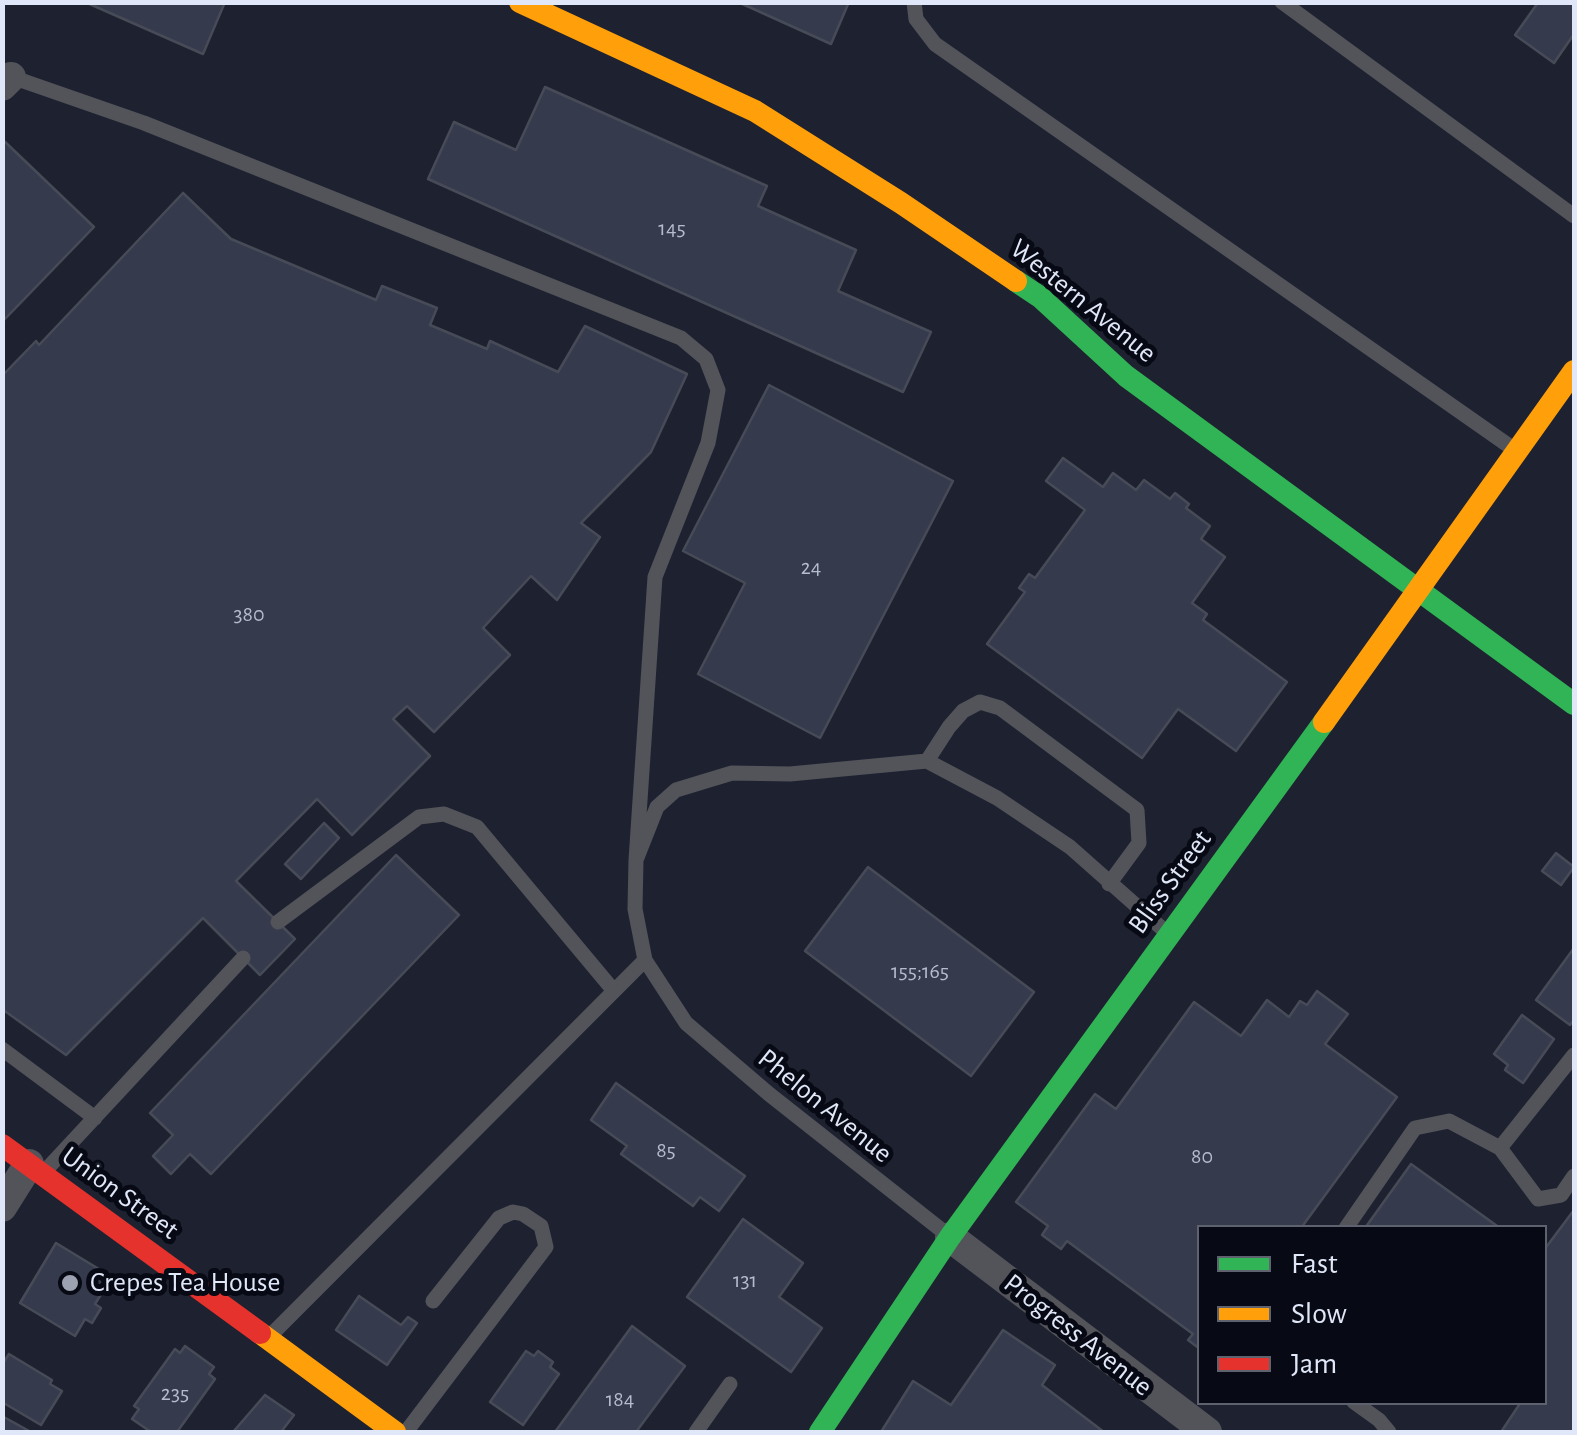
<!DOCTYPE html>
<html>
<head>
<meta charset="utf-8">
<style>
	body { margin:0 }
	#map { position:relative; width:1577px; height:1435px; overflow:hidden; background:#1e2230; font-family:"Alegreya Sans",sans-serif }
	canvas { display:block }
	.frame { position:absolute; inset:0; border:5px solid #e0e7f8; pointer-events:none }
	.legend { position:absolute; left:1197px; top:1225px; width:350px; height:180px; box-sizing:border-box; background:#070a14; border:2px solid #5e626f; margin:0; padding:12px 18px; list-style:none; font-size:30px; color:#e0e7f8 }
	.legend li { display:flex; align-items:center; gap:20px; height:50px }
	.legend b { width:50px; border:2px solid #5e626f }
</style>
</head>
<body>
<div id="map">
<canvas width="1577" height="1435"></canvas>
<div class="frame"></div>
<ul class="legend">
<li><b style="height:12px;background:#30b455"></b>Fast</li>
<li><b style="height:12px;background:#ff9f0a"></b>Slow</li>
<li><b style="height:12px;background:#e5322d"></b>Jam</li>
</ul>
</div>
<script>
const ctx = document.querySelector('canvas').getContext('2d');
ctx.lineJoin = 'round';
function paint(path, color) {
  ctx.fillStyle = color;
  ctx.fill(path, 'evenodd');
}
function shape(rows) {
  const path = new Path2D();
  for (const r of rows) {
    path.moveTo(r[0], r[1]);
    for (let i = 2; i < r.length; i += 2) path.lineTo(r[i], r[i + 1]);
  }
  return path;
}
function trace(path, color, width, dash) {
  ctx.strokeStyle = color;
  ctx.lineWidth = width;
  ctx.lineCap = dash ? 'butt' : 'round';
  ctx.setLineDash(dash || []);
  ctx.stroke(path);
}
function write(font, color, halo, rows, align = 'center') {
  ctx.font = font + ' "Alegreya Sans",sans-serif';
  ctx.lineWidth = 10;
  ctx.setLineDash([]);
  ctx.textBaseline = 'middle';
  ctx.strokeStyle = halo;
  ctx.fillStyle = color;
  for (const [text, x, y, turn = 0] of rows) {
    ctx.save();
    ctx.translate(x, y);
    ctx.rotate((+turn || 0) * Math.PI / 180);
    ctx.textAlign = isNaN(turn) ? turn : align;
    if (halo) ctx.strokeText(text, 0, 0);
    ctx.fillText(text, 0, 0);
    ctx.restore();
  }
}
const building = shape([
	[85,2,225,2,203,54,85,2],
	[738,2,849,2,831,44,738,2],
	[1535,2,1574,2,1574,34,1554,63,1515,35,1537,4,1535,2],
	[545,87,767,186,758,206,856,250,838,291,931,332,903,392,428,179,454,122,516,150,545,87],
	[2,139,94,227,3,321,2,320,2,139],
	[183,193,231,239,376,300,382,286,437,308,430,325,487,349,490,341,558,372,585,326,687,374,651,452,581,523,600,537,557,600,531,576,483,628,510,655,434,732,407,706,393,719,430,756,352,835,317,799,236,881,295,939,260,975,203,918,66,1055,2,1009,2,376,36,341,39,345,183,193],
	[769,385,953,481,820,738,698,674,745,583,683,551,769,385],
	[1063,458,1103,487,1113,473,1136,490,1144,480,1170,499,1175,493,1189,504,1186,508,1210,526,1201,539,1225,557,1192,603,1207,614,1203,620,1287,682,1236,751,1178,709,1142,758,987,644,1025,592,1019,588,1029,574,1035,578,1085,510,1046,481,1063,458],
	[324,823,339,838,301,879,285,864,324,823],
	[1556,853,1574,867,1561,885,1542,871,1556,853],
	[396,855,459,915,211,1174,190,1154,171,1174,153,1156,173,1135,150,1113,396,855],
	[868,867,1034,992,971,1076,805,951,868,867],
	[1574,948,1574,1020,1570,1025,1536,1000,1574,948],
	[1317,991,1348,1014,1325,1044,1397,1097,1301,1228,1200,1228,1200,1349,1188,1340,1193,1334,1067,1241,1061,1249,1042,1235,1048,1226,1016,1202,1095,1094,1116,1109,1194,1002,1241,1036,1267,1000,1289,1017,1300,1001,1307,1005,1317,991],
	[1522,1015,1554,1039,1523,1083,1505,1070,1508,1065,1494,1054,1522,1015],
	[616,1083,745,1176,719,1211,700,1197,693,1206,621,1154,627,1146,591,1120,616,1083],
	[1411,1164,1500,1228,1365,1228,1411,1164],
	[1574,1210,1574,1432,1501,1432,1521,1402,1544,1402,1544,1250,1574,1210],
	[743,1219,803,1263,779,1297,822,1328,791,1372,687,1297,743,1219],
	[56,1243,112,1277,95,1304,101,1308,92,1323,85,1319,75,1336,20,1303,56,1243],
	[359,1296,401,1325,408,1317,417,1323,387,1365,336,1330,359,1296],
	[632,1326,685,1366,636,1432,555,1432,632,1326],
	[1003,1330,1055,1365,1042,1385,1104,1432,881,1432,913,1381,951,1405,1003,1330],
	[185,1346,214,1367,209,1374,215,1379,177,1432,151,1432,132,1419,139,1409,134,1406,175,1349,180,1353,185,1346],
	[526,1351,534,1356,538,1351,553,1362,550,1367,559,1374,523,1425,490,1402,526,1351],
	[9,1354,52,1380,50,1384,62,1391,41,1425,2,1402,2,1365,9,1354],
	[265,1395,294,1415,281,1432,233,1432,265,1395],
	[2,1416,31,1432,2,1432,2,1416]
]);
paint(building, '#353a4d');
trace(building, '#474b57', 2.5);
trace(shape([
	[914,2,916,19,935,44,1515,450],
	[1282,2,1574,216],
	[6,75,144,123,681,338,706,359,718,390,708,443,655,577,636,860],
	[927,761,949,727,963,711,980,702,1000,708,1137,810,1139,843,1109,884],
	[278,922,419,817,444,814,477,827,614,991],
	[2,1049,95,1118],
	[1500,1148,1574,1055],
	[45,1171,243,958],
	[1346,1228,1415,1128,1449,1121,1500,1148,1538,1199,1561,1195,1574,1176],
	[949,1236,769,1094,686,1023,645,960,635,909,636,860,657,807,676,790,732,773,790,774,927,761,997,798,1070,847,1166,932],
	[270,1336,645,960],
	[1354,1402,1379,1420,1389,1432],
	[406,1432,546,1247,541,1226,523,1214,513,1212,499,1218,433,1301],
	[696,1432,730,1384]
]), '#53545a', 15);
trace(shape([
	[2,86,11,77],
	[2,1207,29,1164],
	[950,1237,1207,1432]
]), '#53545a', 30);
trace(shape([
	[1016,281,1040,297,1126,376,1574,704],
	[820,1432,950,1237,1324,722]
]), '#30b455', 22);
trace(shape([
	[520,2,755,111,901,203,1016,281],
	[1324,722,1574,371],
	[260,1333,395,1432]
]), '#ff9f0a', 22);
trace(shape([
	[2,1145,260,1333]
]), '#e5322d', 22);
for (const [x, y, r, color] of [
	[70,1283,10,"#9ca2b2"]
]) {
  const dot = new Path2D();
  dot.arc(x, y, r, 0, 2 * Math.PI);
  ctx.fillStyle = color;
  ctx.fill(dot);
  trace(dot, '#070a14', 4);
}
write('22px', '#b5bccd', null, [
	["145",672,228],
	["24",811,567],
	["380",249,614],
	["155;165",920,971],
	["85",666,1150],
	["80",1202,1156],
	["131",745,1280],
	["235",175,1393],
	["184",620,1399]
]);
write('28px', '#e0e7f8', '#070a14', [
	["Western Avenue",1083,301,39],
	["Bliss Street",1170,882,-54],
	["Phelon Avenue",825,1106,39],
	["Union Street",120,1193,36],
	["Progress Avenue",1078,1335,38]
]);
write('28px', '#e0e7f8', '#070a14', [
	["Crepes Tea House",90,1283]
], 'left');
</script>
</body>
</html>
